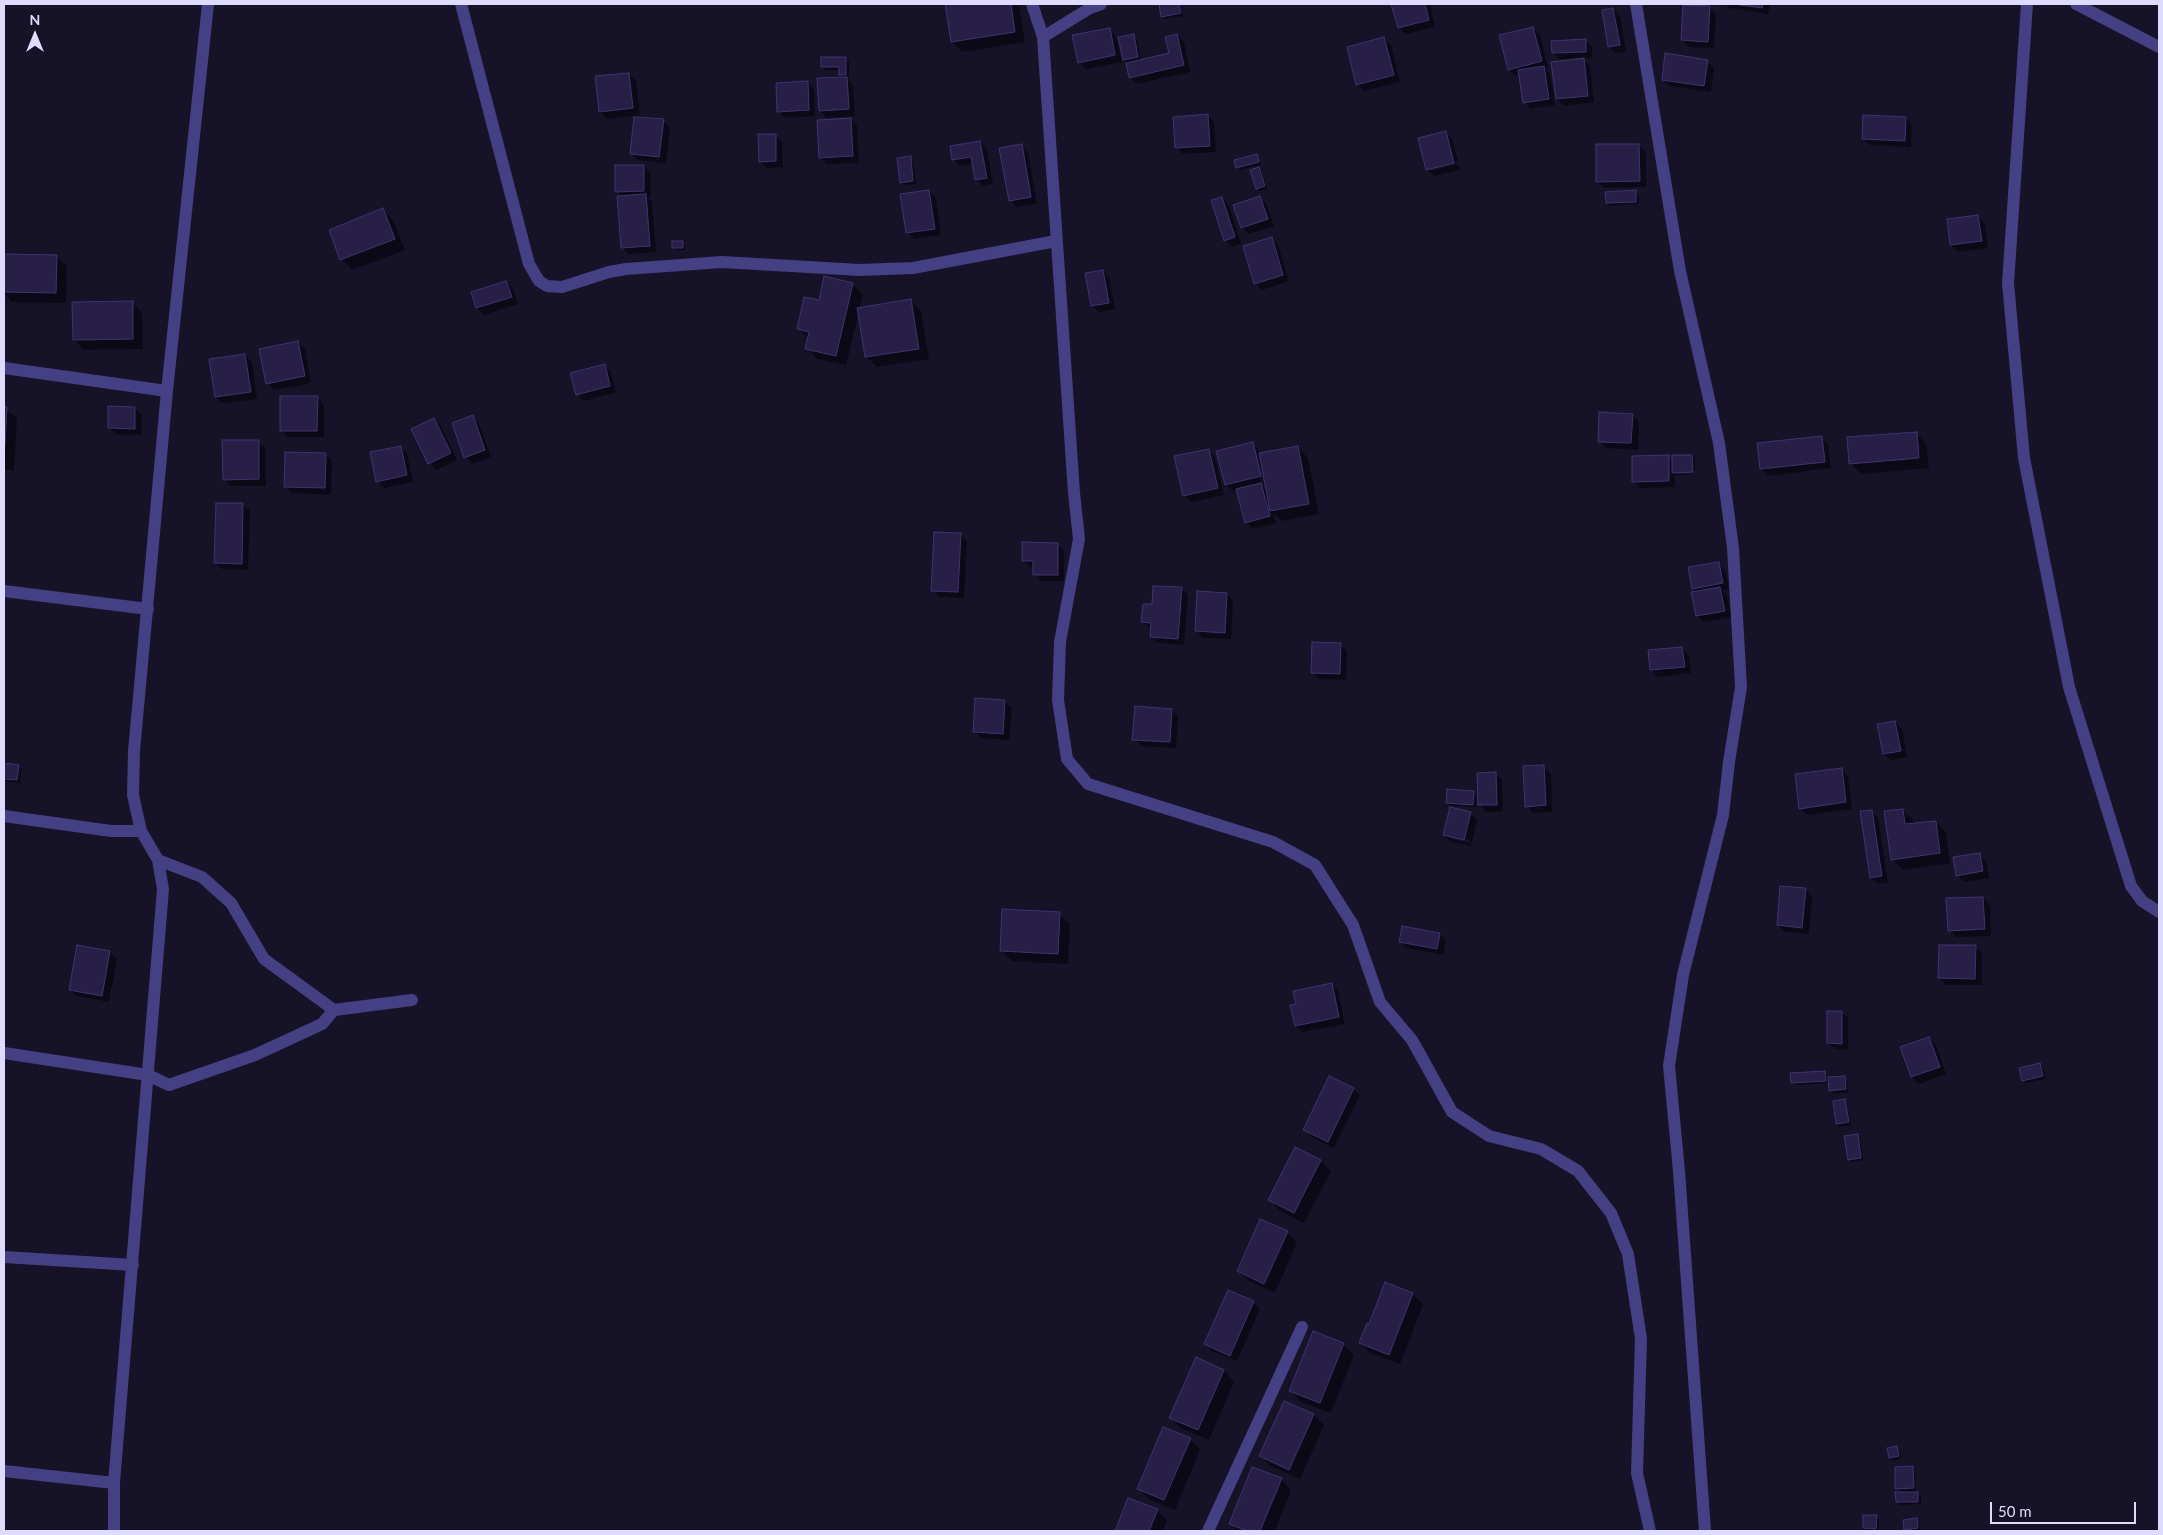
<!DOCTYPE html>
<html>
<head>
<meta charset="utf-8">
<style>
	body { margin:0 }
	#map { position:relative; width:2163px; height:1535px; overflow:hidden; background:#161228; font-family:Lato,sans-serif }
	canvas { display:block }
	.frame { position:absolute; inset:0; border:5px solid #dfdbfd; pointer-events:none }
	.north { position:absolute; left:10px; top:10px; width:50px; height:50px; -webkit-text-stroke:4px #161228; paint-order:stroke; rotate:0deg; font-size:14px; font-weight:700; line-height:20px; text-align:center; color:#dfdbfd }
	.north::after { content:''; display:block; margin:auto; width:18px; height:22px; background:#dfdbfd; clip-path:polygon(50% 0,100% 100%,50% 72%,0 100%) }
	.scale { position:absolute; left:1990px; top:1502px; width:146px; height:22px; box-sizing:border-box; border:2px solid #dfdbfd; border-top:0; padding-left:6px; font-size:15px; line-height:18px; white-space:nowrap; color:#dfdbfd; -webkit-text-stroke:4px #161228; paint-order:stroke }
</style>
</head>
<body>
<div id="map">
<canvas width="2163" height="1535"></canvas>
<div class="frame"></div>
<div class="north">N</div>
<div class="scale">50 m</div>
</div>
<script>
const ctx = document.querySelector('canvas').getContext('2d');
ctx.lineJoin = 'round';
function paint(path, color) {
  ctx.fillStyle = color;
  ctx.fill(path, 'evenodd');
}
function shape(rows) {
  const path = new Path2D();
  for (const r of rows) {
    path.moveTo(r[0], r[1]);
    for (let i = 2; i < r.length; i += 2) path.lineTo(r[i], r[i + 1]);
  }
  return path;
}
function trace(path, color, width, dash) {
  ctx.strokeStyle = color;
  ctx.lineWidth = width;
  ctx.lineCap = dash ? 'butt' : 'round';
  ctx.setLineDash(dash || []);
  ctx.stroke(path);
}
paint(shape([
	[946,4,1019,4,1025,42,962,52,952,42],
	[1160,4,1181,4,1183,16,1165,19,1162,16],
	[1393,4,1430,4,1435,27,1406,34,1399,28],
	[1725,4,1770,4,1768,14,1729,8],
	[1710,7,1716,14,1714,48,1689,47,1682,40],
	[1613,9,1620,16,1626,52,1616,53,1609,47],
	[1533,28,1540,35,1548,68,1545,69,1550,74,1555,105,1531,109,1524,102,1520,75,1515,76,1509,69],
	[1109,29,1116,36,1122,62,1086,69,1079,62],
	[1177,35,1184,42,1190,72,1137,84,1130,77,1127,63,1124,59,1134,36,1137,39,1141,61,1171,54],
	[1384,39,1391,45,1400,82,1364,91,1357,84],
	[1585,40,1592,47,1592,58,1583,59,1590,66,1594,102,1564,106,1557,99,1566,59,1560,60,1553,53],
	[846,58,849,61,849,78,847,78,853,85,855,116,827,118,820,111,844,78,840,75,840,70,825,70,822,67],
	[1707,61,1714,68,1711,92,1670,86,1663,80],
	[629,74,636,81,640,115,607,119,600,112],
	[808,83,814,89,815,116,785,118,778,111],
	[1208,116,1214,122,1216,152,1183,154,1176,147],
	[1906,118,1912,125,1911,147,1870,145,1863,138],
	[850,119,857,126,859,163,827,164,820,157],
	[663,121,670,127,666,163,638,160,632,154],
	[1445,133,1452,139,1458,161,1430,168,1430,171,1458,164,1460,170,1434,176,1427,170],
	[775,135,782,142,783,167,767,168,760,161],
	[980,142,987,149,993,184,983,186,976,179,974,164,960,166,954,160],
	[1639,145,1646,152,1646,187,1604,188,1597,181],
	[1022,146,1028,152,1037,204,1016,207,1010,200],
	[1256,155,1261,165,1240,170,1237,167],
	[910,158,913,161,916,184,904,185,901,182],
	[644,166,650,173,651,197,648,197,652,202,656,252,629,254,622,247,622,197,616,191],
	[1259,169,1262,172,1267,189,1260,191,1257,188],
	[929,191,936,198,941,235,914,239,907,232],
	[1635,192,1638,195,1639,204,1610,206,1607,203],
	[1259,197,1266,204,1274,226,1249,234,1242,227],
	[1222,198,1229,205,1241,244,1232,247,1225,240],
	[383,210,393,220,405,250,352,270,342,259],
	[1978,217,1985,223,1988,248,1958,252,1951,245],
	[1271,238,1278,245,1289,281,1262,290,1255,283],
	[682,242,685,245,685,250,676,250,673,247],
	[4,255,56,256,67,266,66,303,12,302,4,293],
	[1103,271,1109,278,1115,309,1099,312,1092,305],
	[506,282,513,289,518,304,484,315,477,308,472,292],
	[852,284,863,294,859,308,911,301,921,311,929,359,877,367,866,356,859,311,846,365,817,359,807,348,809,339,798,329],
	[132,302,142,313,143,349,84,350,74,340],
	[298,342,305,349,311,383,274,390,267,383],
	[245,355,252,362,257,399,222,403,216,397],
	[604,366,611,372,616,392,584,401,577,394],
	[317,397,324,404,324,437,288,437,281,430],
	[4,408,17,418,14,470,4,470],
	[135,408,142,415,141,435,116,434,109,427],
	[1633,415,1639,422,1638,450,1606,448,1599,441],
	[472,417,479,423,491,457,472,464,465,457],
	[434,419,441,426,457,460,436,470,429,463],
	[1916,433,1926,444,1929,468,1861,474,1850,463],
	[1821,437,1828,444,1831,468,1768,476,1761,469],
	[258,441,265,448,266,486,231,486,224,480],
	[1252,443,1259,450,1260,454,1298,447,1308,458,1319,514,1281,521,1273,513,1276,523,1253,529,1246,522,1237,490,1233,491,1226,485],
	[1253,449,1256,449,1264,482,1262,483],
	[1266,483,1267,491,1261,484],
	[401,447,407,454,413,482,384,488,377,481],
	[1209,450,1215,457,1224,495,1191,502,1184,495],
	[325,454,332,461,331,495,292,493,286,487],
	[1691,456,1695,459,1695,471,1675,472,1675,474,1695,475,1675,475,1675,487,1640,488,1634,481,1668,457,1674,462],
	[243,505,250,511,248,570,222,569,216,563],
	[961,535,967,541,964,598,939,597,932,590],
	[1058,544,1064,551,1064,581,1041,581,1034,574,1034,567,1030,567,1023,560],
	[1718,563,1725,570,1729,589,1722,591,1727,595,1731,617,1703,622,1697,615,1697,593,1693,588],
	[1181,589,1188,595,1184,645,1158,643,1151,636,1152,629,1143,622,1153,606],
	[1227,594,1233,601,1231,639,1203,638,1197,631],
	[1340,644,1347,651,1346,680,1319,679,1312,672],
	[1682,648,1689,655,1691,673,1658,677,1652,670],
	[1005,702,1012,708,1009,740,981,738,974,731],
	[1172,710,1178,716,1176,748,1141,746,1134,739],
	[1895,722,1902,729,1907,757,1891,760,1884,754],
	[4,764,19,766,22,769,20,783,4,781],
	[1544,767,1551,774,1552,812,1533,813,1527,806],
	[1841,770,1848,776,1852,809,1807,815,1800,808],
	[1495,774,1502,780,1503,811,1486,812,1480,805],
	[1473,792,1476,795,1476,807,1450,806,1447,803],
	[1902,810,1913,820,1913,825,1935,822,1946,832,1950,863,1903,870,1892,859],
	[1871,811,1878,818,1888,883,1878,884,1871,878],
	[1470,813,1477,820,1471,846,1451,842,1444,835],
	[1450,836,1470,840,1470,843,1450,838],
	[1979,855,1986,861,1989,878,1964,882,1957,875],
	[1805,889,1812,896,1809,934,1785,932,1778,925],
	[1983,898,1990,905,1991,936,1956,937,1949,930],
	[1059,914,1070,924,1068,964,1012,961,1001,950],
	[1439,934,1446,941,1443,955,1407,948,1400,941],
	[78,946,110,952,117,959,109,1002,77,996,70,990],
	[1975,946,1982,953,1982,985,1946,985,1940,978],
	[1332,984,1338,991,1345,1024,1302,1032,1296,1026,1297,1005],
	[1841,1012,1848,1018,1848,1050,1835,1049,1828,1043],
	[1929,1038,1936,1045,1946,1074,1919,1084,1912,1077,1901,1048],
	[2040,1065,2043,1068,2046,1079,2026,1083,2023,1080],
	[1824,1072,1828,1079,1844,1077,1847,1080,1848,1092,1834,1094,1831,1091,1830,1083,1795,1085,1792,1082],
	[1353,1089,1360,1095,1334,1148,1311,1137,1304,1130],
	[1844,1101,1847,1104,1851,1125,1840,1127,1837,1124,1834,1102],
	[1857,1135,1860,1138,1863,1160,1852,1162,1849,1159],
	[1320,1161,1331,1171,1304,1223,1280,1211,1270,1200],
	[1287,1232,1297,1242,1275,1293,1249,1281,1238,1271],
	[1386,1284,1413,1294,1423,1305,1400,1364,1370,1353,1360,1342,1370,1325],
	[1253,1302,1260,1309,1237,1361,1212,1351,1206,1344],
	[1343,1344,1354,1355,1331,1413,1301,1402,1291,1391],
	[1196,1359,1224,1371,1234,1381,1209,1440,1181,1428,1171,1418],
	[1285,1402,1314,1415,1324,1425,1300,1479,1271,1466,1260,1456],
	[1190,1439,1200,1450,1175,1510,1149,1499,1138,1488],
	[1897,1448,1900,1451,1901,1459,1893,1461,1890,1458],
	[1912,1467,1915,1470,1916,1493,1921,1496,1921,1504,1900,1505,1897,1502,1902,1493,1897,1488],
	[1281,1479,1291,1490,1275,1531,1238,1531,1230,1524],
	[1129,1499,1157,1510,1167,1520,1163,1531,1117,1531],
	[1876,1516,1879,1519,1879,1531,1867,1531,1864,1528],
	[1916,1520,1919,1523,1920,1531,1908,1531,1906,1529]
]), '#0007');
const building = shape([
	[945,4,1011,4,1015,32,951,42,945,4],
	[1159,4,1179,4,1181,13,1161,17,1159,4],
	[1391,4,1425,4,1429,20,1398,28,1391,4],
	[1733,4,1763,4,1762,8,1733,4],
	[1683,5,1710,6,1708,42,1681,40,1683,5],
	[1613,8,1620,45,1608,47,1602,10,1613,8],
	[1533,27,1542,61,1508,70,1499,35,1533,27],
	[1110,28,1115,55,1078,63,1072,35,1110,28],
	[1134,34,1138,57,1123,60,1118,37,1134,34],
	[1177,34,1184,65,1129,78,1126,63,1169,53,1165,37,1177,34],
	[1384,37,1394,75,1356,85,1347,47,1384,37],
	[1586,39,1586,52,1552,53,1551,41,1586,39],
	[1665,53,1708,60,1704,86,1662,80,1665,53],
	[821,57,846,57,846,75,839,75,839,67,821,67,821,57],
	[1584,58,1588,96,1556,99,1551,62,1584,58],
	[1544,66,1549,99,1523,103,1518,70,1544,66],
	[629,73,633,108,599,112,595,76,629,73],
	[847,77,849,109,819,111,817,78,847,77],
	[808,81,809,110,777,112,776,83,808,81],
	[1208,114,1210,146,1175,148,1173,117,1208,114],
	[1863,115,1906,117,1905,141,1862,139,1863,115],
	[634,117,664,119,659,157,630,154,634,117],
	[851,118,853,156,819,158,817,120,851,118],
	[1446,131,1454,163,1426,170,1418,138,1446,131],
	[758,134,776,134,776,161,759,162,758,134],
	[980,141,987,178,975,180,971,157,952,160,950,146,980,141],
	[1022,144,1031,197,1009,201,999,148,1022,144],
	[1596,144,1639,144,1640,181,1596,182,1596,144],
	[1257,154,1259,162,1236,168,1234,160,1257,154],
	[911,156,913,181,900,183,897,158,911,156],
	[615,165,644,165,644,191,615,192,615,165],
	[1259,167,1265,186,1256,189,1250,170,1259,167],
	[929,190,935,229,906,233,900,194,929,190],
	[1636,190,1636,202,1606,203,1605,192,1636,190],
	[646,194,650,246,621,248,617,196,646,194],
	[1260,196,1268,219,1241,228,1233,205,1260,196],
	[1222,197,1235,237,1224,241,1211,200,1222,197],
	[383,208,395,239,340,260,329,230,383,208],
	[1978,215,1982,241,1950,245,1947,219,1978,215],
	[1272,237,1283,275,1254,284,1243,246,1272,237],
	[672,241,683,241,683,248,672,248,672,241],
	[4,254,57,255,56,293,4,292,4,254],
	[1103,270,1109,303,1091,306,1085,273,1103,270],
	[824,276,853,283,836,356,805,349,809,332,797,329,804,297,819,300,824,276],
	[506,281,512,297,476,308,471,292,506,281],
	[911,299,919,349,865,357,857,308,911,299],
	[133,301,133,339,73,340,72,302,133,301],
	[298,341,305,376,266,384,259,349,298,341],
	[245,354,251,392,215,397,209,359,245,354],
	[605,364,610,386,576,395,570,373,605,364],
	[280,396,318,396,317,431,280,431,280,396],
	[4,406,7,407,4,461,4,406],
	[108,406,135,407,135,429,108,428,108,406],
	[1599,412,1633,414,1631,443,1598,442,1599,412],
	[473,415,485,450,464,458,452,423,473,415],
	[434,418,451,453,428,464,411,429,434,418],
	[1917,432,1919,458,1849,464,1847,437,1917,432],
	[1822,436,1825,462,1760,469,1757,443,1822,436],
	[222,440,259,440,259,479,223,480,222,440],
	[1253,442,1261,476,1225,485,1216,451,1253,442],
	[401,446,407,475,376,482,370,452,401,446],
	[1298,446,1309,504,1270,511,1259,453,1298,446],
	[1209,449,1218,488,1183,496,1174,456,1209,449],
	[285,452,326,453,325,488,284,487,285,452],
	[1669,455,1669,481,1632,482,1632,456,1669,455],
	[1672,455,1692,455,1693,472,1672,473,1672,455],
	[1261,483,1270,516,1245,523,1236,489,1261,483],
	[216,503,243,503,242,564,214,563,216,503],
	[934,532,961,533,958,592,931,591,934,532],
	[1022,542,1058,543,1058,575,1033,575,1033,561,1022,561,1022,542],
	[1719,562,1723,583,1692,589,1688,567,1719,562],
	[1153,586,1182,587,1178,639,1150,637,1151,623,1141,622,1143,604,1152,604,1153,586],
	[1720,587,1725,611,1696,616,1691,592,1720,587],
	[1197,591,1227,593,1225,633,1195,631,1197,591],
	[1312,642,1341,643,1340,674,1311,673,1312,642],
	[1682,647,1685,667,1650,670,1648,650,1682,647],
	[975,698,1005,700,1003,734,973,732,975,698],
	[1135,706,1172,709,1170,742,1132,740,1135,706],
	[1895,721,1901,751,1883,754,1877,724,1895,721],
	[4,763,19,765,17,780,4,779,4,763],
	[1544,765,1546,805,1525,807,1523,766,1544,765],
	[1842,768,1846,802,1799,809,1795,774,1842,768],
	[1496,772,1497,805,1478,805,1477,773,1496,772],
	[1447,789,1474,791,1473,805,1446,803,1447,789],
	[1450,807,1471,812,1464,840,1443,835,1450,807],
	[1903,809,1905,824,1936,821,1940,853,1891,860,1884,811,1903,809],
	[1872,810,1882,876,1870,878,1860,811,1872,810],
	[1980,853,1983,871,1956,876,1953,857,1980,853],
	[1780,886,1806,888,1802,928,1777,925,1780,886],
	[1983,897,1985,929,1948,931,1946,898,1983,897],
	[1002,909,1060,912,1058,954,1000,951,1002,909],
	[1402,926,1440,933,1437,949,1399,942,1402,926],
	[77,945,110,951,102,996,69,990,77,945],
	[1939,945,1976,945,1975,979,1938,978,1939,945],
	[1332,983,1339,1017,1295,1026,1290,1005,1296,1004,1293,991,1332,983],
	[1827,1011,1842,1011,1842,1044,1827,1043,1827,1011],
	[1929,1037,1940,1067,1911,1077,1900,1047,1929,1037],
	[2040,1063,2043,1076,2022,1081,2019,1068,2040,1063],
	[1825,1071,1826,1081,1791,1083,1790,1073,1825,1071],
	[1329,1076,1354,1088,1328,1142,1303,1130,1329,1076],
	[1845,1076,1846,1089,1829,1091,1828,1077,1845,1076],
	[1845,1099,1849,1122,1836,1124,1833,1101,1845,1099],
	[1858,1134,1861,1158,1848,1160,1844,1136,1858,1134],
	[1295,1147,1321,1160,1294,1213,1268,1200,1295,1147],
	[1260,1219,1288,1231,1264,1284,1237,1271,1260,1219],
	[1385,1282,1413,1293,1389,1355,1359,1343,1367,1323,1369,1324,1385,1282],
	[1228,1290,1254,1301,1230,1356,1204,1344,1228,1290],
	[1313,1331,1344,1343,1320,1403,1289,1391,1313,1331],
	[1196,1357,1224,1370,1198,1430,1169,1418,1196,1357],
	[1284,1401,1314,1414,1289,1470,1259,1456,1284,1401],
	[1163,1427,1191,1438,1164,1500,1137,1489,1163,1427],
	[1897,1446,1899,1456,1889,1458,1887,1448,1897,1446],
	[1913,1466,1914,1488,1895,1489,1895,1467,1913,1466],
	[1252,1467,1282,1478,1260,1531,1247,1531,1229,1524,1252,1467],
	[1895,1492,1918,1492,1918,1502,1896,1502,1895,1492],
	[1128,1498,1158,1509,1149,1531,1115,1531,1128,1498],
	[1863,1515,1877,1515,1876,1529,1863,1528,1863,1515],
	[1917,1518,1918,1528,1904,1530,1903,1520,1917,1518]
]);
paint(building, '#281f47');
trace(building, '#403372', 1);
trace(shape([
	[461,4,529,264,539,281,547,286,562,287,609,272,626,269,722,262,860,270,913,268,1056,241],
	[1032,4,1043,37,1074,493,1079,539,1060,642,1058,700,1067,759,1088,784,1273,842,1315,865,1353,925,1380,1002,1412,1040,1452,1112,1489,1136,1541,1149,1578,1171,1611,1213,1628,1254,1641,1339,1637,1473,1650,1531],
	[1636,4,1680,271,1719,443,1733,548,1741,687,1729,762,1723,815,1683,975,1669,1066,1679,1171,1705,1531],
	[2027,4,2008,283,2024,458,2069,687,2131,886,2142,901,2159,912],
	[1043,37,1090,8,1101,4],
	[4,368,167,391],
	[4,591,148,609],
	[4,816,111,831,141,831],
	[158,860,202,877,231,903,264,959,334,1010],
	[4,1053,148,1075,169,1085,255,1055,322,1024,334,1010,412,1000],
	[4,1257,133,1265],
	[4,1471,114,1483],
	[114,1531,114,1483,163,889,158,860,141,831,133,795,134,751,167,391,208,4],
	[1208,1531,1302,1327]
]), '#444083', 12);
trace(shape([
	[2076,4,2159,47]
]), '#444083', 12);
</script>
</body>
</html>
